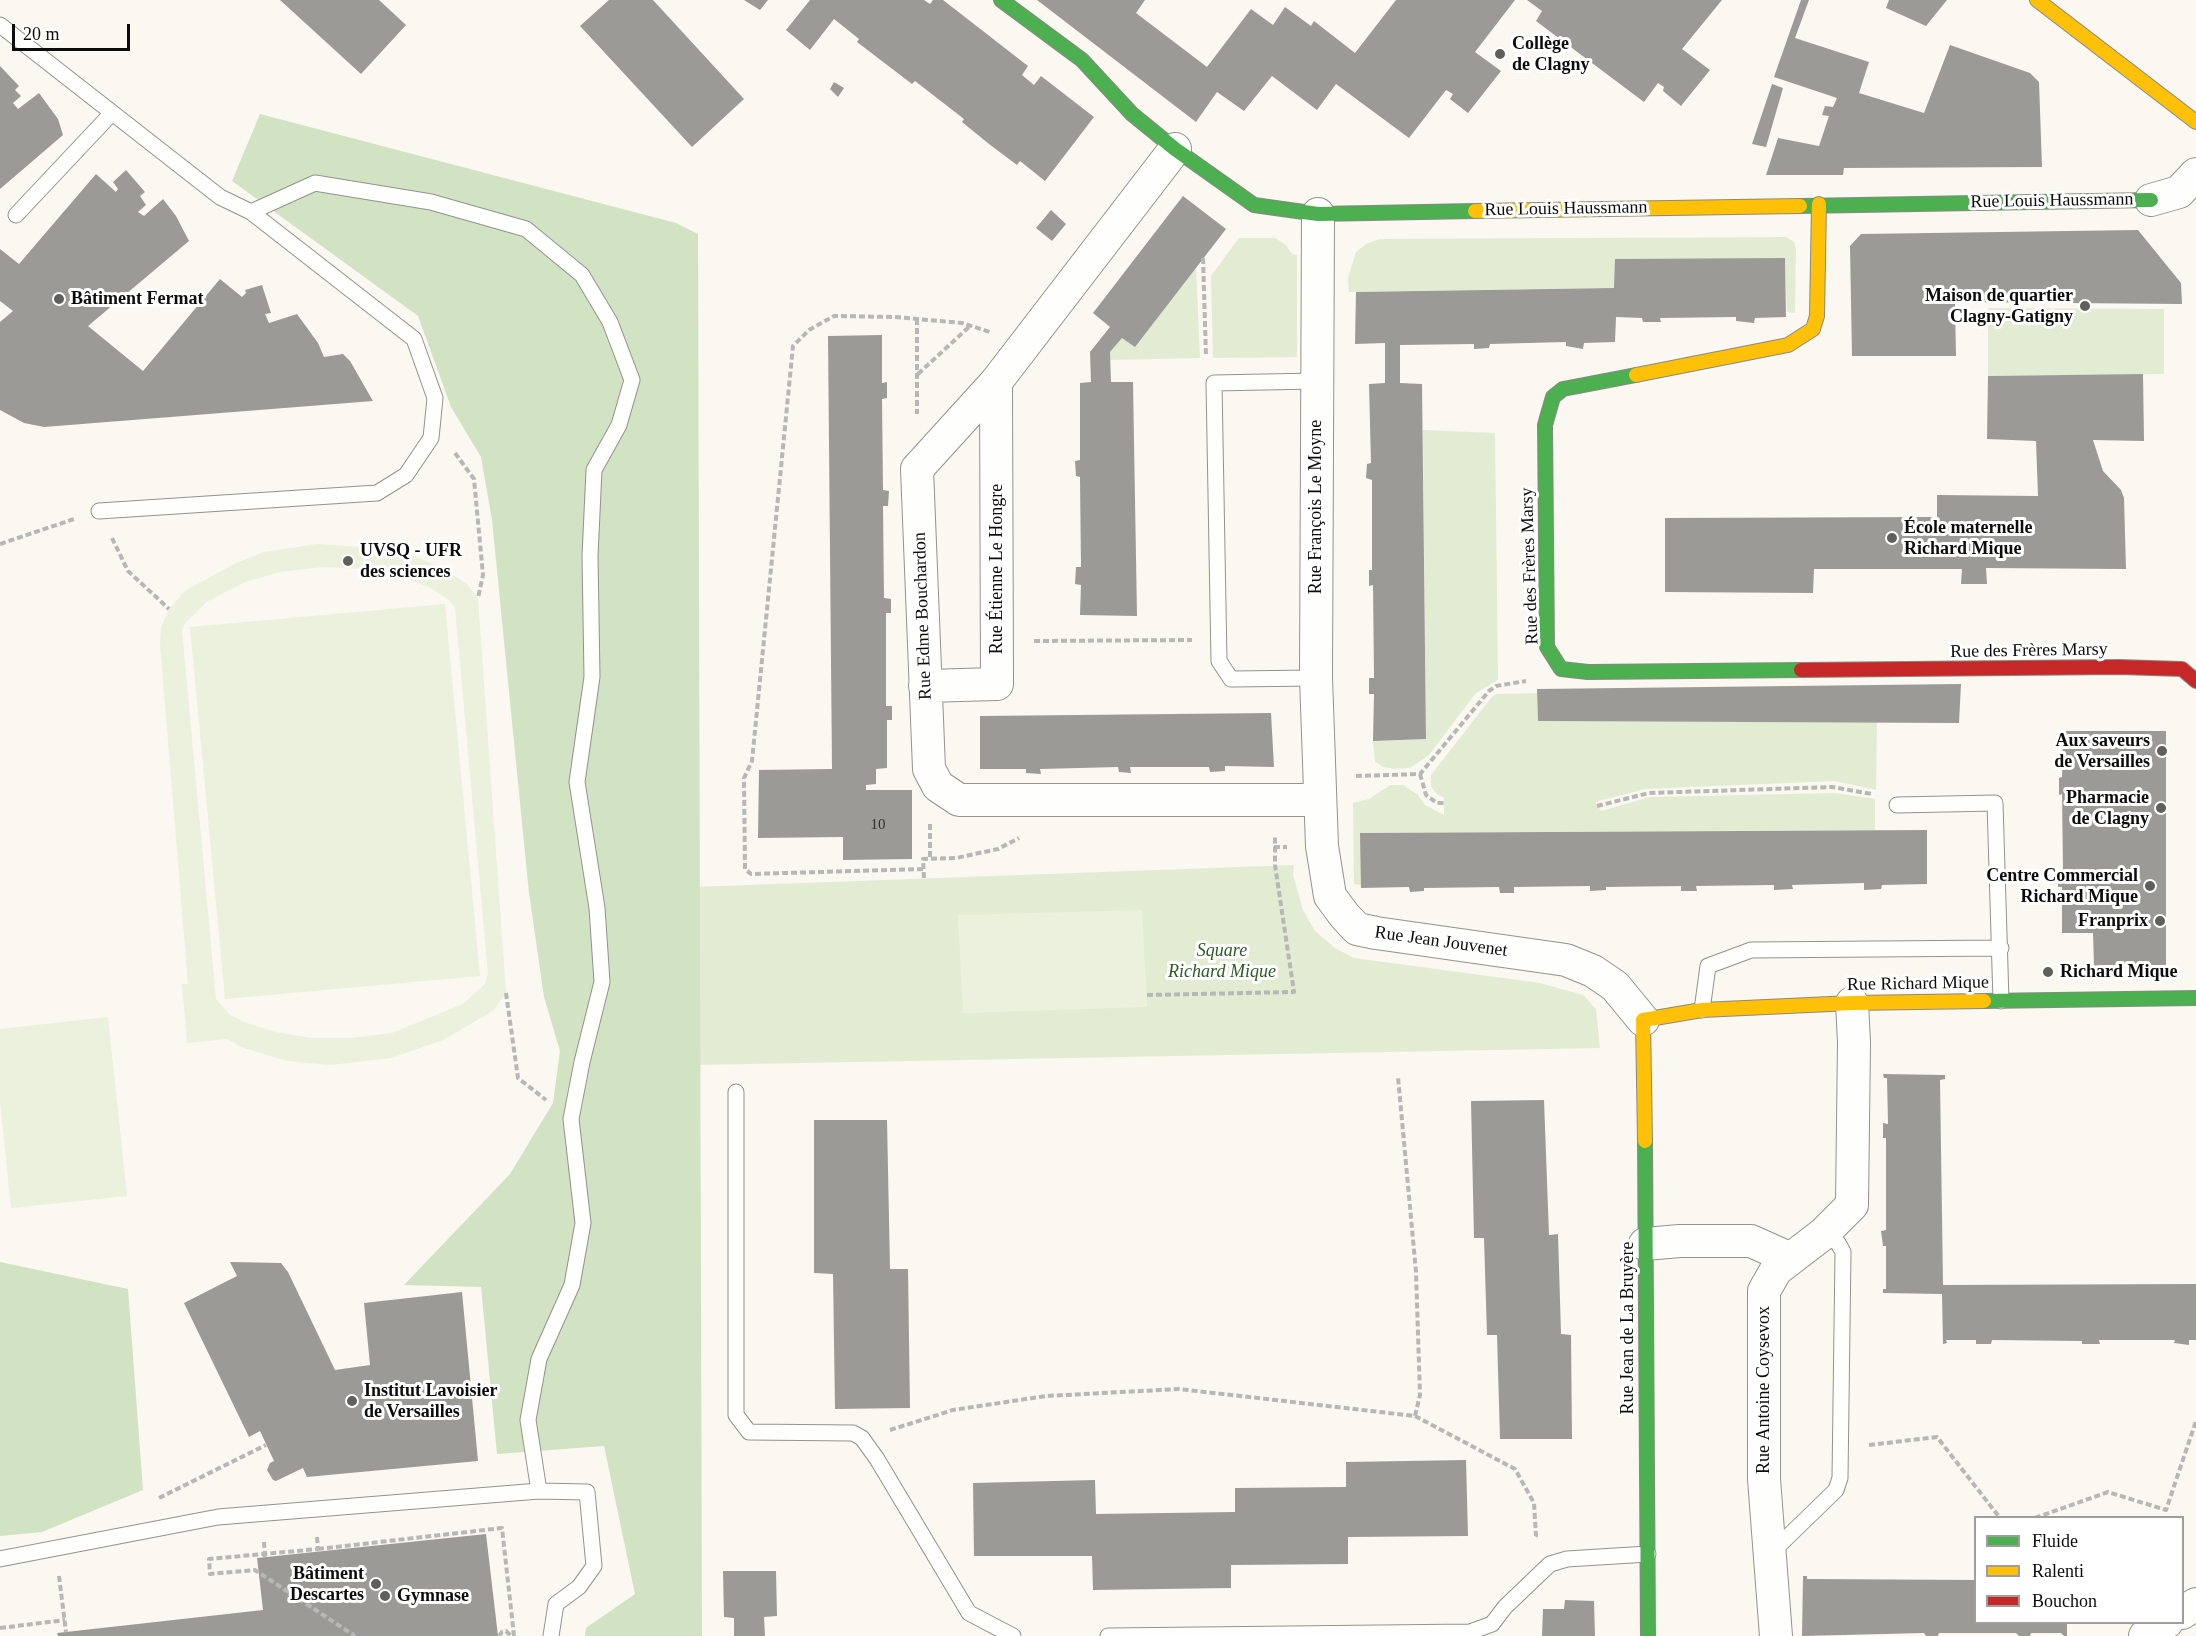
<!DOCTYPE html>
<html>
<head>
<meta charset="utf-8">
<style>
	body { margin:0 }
	#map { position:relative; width:2196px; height:1636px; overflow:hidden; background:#faf8f0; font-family:Georgia,serif }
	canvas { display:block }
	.legend { position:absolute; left:1974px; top:1516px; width:210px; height:108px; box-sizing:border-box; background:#fff; border:2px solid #9e9e9e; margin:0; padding:8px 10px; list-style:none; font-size:18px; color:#0c0c0c }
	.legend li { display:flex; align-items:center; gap:12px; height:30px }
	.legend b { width:30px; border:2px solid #9e9e9e }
	.scale { position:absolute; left:12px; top:24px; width:118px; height:27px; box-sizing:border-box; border:3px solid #0c0c0c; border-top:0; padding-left:8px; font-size:18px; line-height:21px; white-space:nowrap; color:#0c0c0c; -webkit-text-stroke:4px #fff; paint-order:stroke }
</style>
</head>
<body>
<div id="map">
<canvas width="2196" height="1636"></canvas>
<ul class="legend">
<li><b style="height:8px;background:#4caf50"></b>Fluide</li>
<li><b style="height:8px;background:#ffc107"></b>Ralenti</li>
<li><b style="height:8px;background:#c62828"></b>Bouchon</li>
</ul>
<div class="scale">20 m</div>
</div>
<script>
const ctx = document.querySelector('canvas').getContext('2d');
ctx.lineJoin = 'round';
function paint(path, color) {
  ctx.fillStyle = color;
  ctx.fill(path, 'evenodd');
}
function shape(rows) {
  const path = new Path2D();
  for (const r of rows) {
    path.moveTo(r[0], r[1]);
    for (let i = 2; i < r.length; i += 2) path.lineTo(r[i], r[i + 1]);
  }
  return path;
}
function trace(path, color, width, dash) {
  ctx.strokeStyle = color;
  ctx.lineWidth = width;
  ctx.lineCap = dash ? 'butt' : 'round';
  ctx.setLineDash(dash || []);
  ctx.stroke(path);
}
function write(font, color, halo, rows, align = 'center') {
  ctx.font = font + ' Georgia,serif';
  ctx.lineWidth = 6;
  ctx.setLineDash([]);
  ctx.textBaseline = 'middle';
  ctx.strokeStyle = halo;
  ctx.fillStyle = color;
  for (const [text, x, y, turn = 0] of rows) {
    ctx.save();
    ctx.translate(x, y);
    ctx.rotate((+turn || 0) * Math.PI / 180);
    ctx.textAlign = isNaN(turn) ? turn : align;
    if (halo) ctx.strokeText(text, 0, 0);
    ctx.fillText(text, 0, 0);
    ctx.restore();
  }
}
paint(shape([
	[1786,237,1794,242,1796,249,1795,313,1787,312,1785,258,1614,288,1349,292,1348,278,1356,252,1366,244,1380,239],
	[1239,238,1275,238,1286,245,1292,254,1297,255,1297,357,1213,358,1211,276],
	[1196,267,1200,358,1110,360,1110,352,1122,338],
	[1988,308,2164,309,2164,374,1988,376],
	[1423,430,1495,433,1498,680,1476,693,1429,755,1410,768,1395,769,1383,767,1375,762,1373,741,1426,739],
	[1537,693,1538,721,1877,722,1876,790,1835,781,1645,789,1595,802,1601,811,1650,797,1835,793,1875,799,1875,830,1361,833,1361,885,1354,884,1353,803,1369,799,1390,785,1403,785,1418,795,1425,805,1444,815,1444,798,1437,794,1431,787,1431,775,1491,698,1496,694],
	[1294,865,1293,875,1303,910,1315,931,1335,948,1354,958,1540,983,1583,995,1596,1009,1600,1048,695,1065,694,887]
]), '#e1ecd3');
paint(shape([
	[260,114,676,223,698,234,702,1636,585,1636,586,1628,635,1594,604,1446,497,1454,481,1287,404,1285,510,1174,553,1103,560,1051,544,997,529,893,492,520,481,457,451,407,418,316,232,181],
	[0,1262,128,1289,143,1490,42,1532,0,1536]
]), '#d1e3c2');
paint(shape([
	[317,544,374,548,401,552,426,561,446,571,466,583,478,598,506,993,493,1011,443,1040,391,1058,331,1065,287,1061,241,1047,227,1039,187,1043,182,984,188,984,160,645,161,628,169,609,185,591,234,564,264,552],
	[323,567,364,569,397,576,429,587,449,600,455,608,488,974,485,984,463,1004,392,1033,352,1038,312,1038,275,1032,244,1022,229,1014,216,999,182,630,186,622,208,601,245,582,280,572],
	[445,604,480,976,225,999,190,627],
	[1142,910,1147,1007,963,1013,958,915],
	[108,1017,127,1196,11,1208,0,1101,0,1029]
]), '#ebf1dc');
paint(shape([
	[280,0,379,0,406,25,361,74],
	[609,0,653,0,744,99,692,147,580,26],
	[744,0,768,0,760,10],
	[810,0,924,0,930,4,933,0,943,0,1028,66,1022,75,1034,85,1041,76,1094,117,1045,181,1020,161,1017,165,989,144,962,122,964,119,915,81,912,84,857,42,859,39,834,19,810,50,786,30],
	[1037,0,1145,0,1136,13,1207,67,1251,9,1273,25,1285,7,1311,26,1314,21,1355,53,1396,0,1515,0,1475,52,1501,71,1468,113,1450,99,1453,94,1446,90,1409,138,1336,84,1317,110,1272,76,1244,111,1217,92,1196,122],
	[1527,0,1722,0,1682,49,1710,70,1681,106,1663,91,1664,87,1658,83,1644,102,1536,21,1542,11],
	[1801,0,1809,0,1795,38,1869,62,1859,93,1924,113,1950,45,2030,73,2039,82,2042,167,1844,168,1843,175,1766,175,1778,138,1819,146,1829,116,1822,115,1825,106,1833,107,1837,98,1774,77],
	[1889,0,1947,0,1926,26,1886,8],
	[0,66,19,86,15,90,21,96,13,103,18,109,39,93,58,119,63,135,0,189],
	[834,82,844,88,838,97,830,89],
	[1772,84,1783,88,1766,147,1752,144],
	[126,170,145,192,140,196,146,205,138,212,144,216,163,199,176,216,189,241,88,326,143,371,220,279,242,297,246,293,245,290,262,285,271,313,265,314,269,323,297,314,318,343,324,357,343,354,350,361,373,401,44,427,24,423,0,410,0,322,13,311,0,301,0,249,19,264,96,174,116,192,118,189,113,182],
	[1183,196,1226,229,1135,347,1122,338,1110,352,1111,382,1133,382,1137,616,1080,615,1081,585,1075,584,1076,567,1081,567,1080,477,1076,476,1075,461,1080,460,1080,383,1091,382,1090,352,1110,327,1093,313],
	[1051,210,1066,224,1052,241,1036,228],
	[2138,230,2181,283,2182,304,1955,302,1956,356,1852,356,1850,246,1861,234],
	[1785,258,1786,317,1755,318,1754,323,1736,321,1736,317,1660,318,1661,322,1643,322,1642,318,1616,317,1615,342,1584,343,1583,349,1566,346,1566,342,1490,344,1489,348,1474,349,1474,344,1400,345,1400,383,1422,384,1426,739,1373,741,1374,694,1369,694,1369,678,1374,678,1373,585,1369,586,1369,570,1372,570,1372,480,1366,478,1367,464,1371,463,1369,384,1385,383,1385,343,1355,344,1356,292,1614,288,1615,259],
	[882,335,882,383,887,382,887,398,882,399,883,490,889,491,888,506,883,506,884,598,891,599,891,613,886,613,886,706,892,706,892,720,887,720,887,768,876,769,876,784,866,785,866,790,912,790,912,859,843,860,843,837,758,838,759,770,832,769,828,336],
	[2143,374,2144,441,2093,440,2103,471,2121,490,2124,498,2126,569,1986,568,1987,584,1961,584,1962,569,1814,569,1813,593,1665,592,1665,518,1937,517,1937,495,2038,496,2036,441,1987,439,1988,376],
	[1961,684,1959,723,1538,721,1537,689],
	[1271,713,1274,767,1225,766,1225,771,1210,772,1209,767,1130,767,1131,773,1119,772,1118,767,1040,769,1041,774,1026,773,1026,769,980,769,980,716],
	[2063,731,2166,731,2166,965,2094,966,2093,933,2062,933,2062,887,2058,887,2058,870,2063,870,2062,794,2059,795,2059,778,2062,777],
	[1927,830,1927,884,1882,885,1881,889,1864,890,1864,883,1792,885,1793,889,1774,890,1774,885,1696,886,1697,891,1681,891,1681,886,1606,887,1606,890,1590,891,1590,886,1514,887,1514,893,1500,893,1499,887,1424,888,1424,891,1410,892,1409,887,1361,888,1360,833],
	[1883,1074,1945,1075,1945,1079,1940,1080,1943,1285,2196,1284,2196,1340,2189,1340,2189,1345,2174,1343,2175,1340,2099,1340,2100,1344,2082,1344,2082,1341,1992,1340,1991,1344,1976,1344,1976,1340,1946,1340,1947,1343,1943,1344,1942,1294,1883,1293,1883,1289,1886,1289,1886,1246,1883,1246,1881,1231,1886,1230,1886,1138,1883,1138,1883,1123,1888,1124,1887,1078,1884,1078],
	[1544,1100,1549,1235,1558,1234,1561,1334,1571,1335,1572,1439,1500,1439,1497,1335,1487,1335,1484,1238,1474,1238,1471,1101],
	[814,1120,887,1120,890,1269,908,1269,910,1408,835,1409,833,1274,814,1273],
	[230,1262,281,1263,288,1272,335,1370,370,1365,364,1303,462,1292,478,1461,307,1477,303,1468,276,1481,273,1480,267,1470,270,1463,274,1461,260,1431,249,1437,184,1303,237,1276],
	[1466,1460,1468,1536,1348,1537,1348,1564,1231,1565,1231,1588,1093,1590,1092,1556,974,1556,973,1483,1095,1480,1096,1514,1235,1512,1235,1488,1346,1487,1346,1462],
	[486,1534,498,1636,58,1636,57,1633,263,1610,257,1558],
	[723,1571,776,1571,777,1616,764,1617,765,1636,734,1636,734,1618,724,1617],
	[1803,1576,1807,1576,1807,1579,1976,1580,1976,1623,2067,1623,2067,1636,2064,1636,2061,1633,2031,1633,2030,1636,2019,1636,2016,1633,1939,1633,1938,1636,1926,1636,1924,1633,1802,1636],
	[1565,1600,1594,1601,1595,1636,1542,1636,1543,1609,1564,1609]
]), '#9c9a96');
const lane = shape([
	[0,25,220,197,251,212,414,339,435,398,431,438,406,475,377,493,99,511],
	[16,215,112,113],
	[1316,381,1214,383,1219,661,1231,679,1316,678],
	[1897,805,1995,803,2001,1001],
	[1702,1010,1708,966,1751,950,2001,948],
	[736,1092,736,1415,749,1432,853,1433,862,1438,877,1459,969,1613,1013,1636],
	[539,1491,587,1492,594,1566,579,1587,556,1604,551,1636],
	[1771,1553,1836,1490,1840,1478,1843,1252,1838,1243,1823,1234],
	[0,1559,218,1517,539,1491,528,1420,539,1359,572,1285,583,1223,571,1119,582,1062,602,982,597,908,577,782,592,677,590,556,594,470,619,425,632,380,610,322,582,275,526,229,431,202,315,183,251,212],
	[1108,1636,1470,1632,1492,1624,1505,1607,1550,1564,1567,1559,1648,1554]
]);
const street = shape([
	[1175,149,996,382,917,469,929,769,938,786,959,800,1319,800],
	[2151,200,2179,192,2196,174],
	[1318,214,1316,678,1322,846,1330,896,1344,915,1357,929,1376,933,1566,960,1593,971,1615,986,1643,1020],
	[925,686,997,684,996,382],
	[1645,1244,1680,1241,1751,1241,1789,1258],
	[2182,1613,2196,1604],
	[1776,1636,1764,1479,1764,1291,1776,1270,1823,1234,1852,1205,1854,1042,1852,1003],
	[2145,1636,2167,1622]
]);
const fast = shape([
	[1001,0,1082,60,1132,114,1175,149,1254,205,1318,214,1475,211],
	[1800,206,2151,200],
	[1636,375,1563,389,1553,397,1545,425,1547,647,1561,669,1588,672,1801,670],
	[1984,1001,2196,998],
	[1645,1141,1648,1636]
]);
const slow = shape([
	[2037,0,2196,122],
	[1475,211,1800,206],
	[1636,375,1788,345,1813,329,1817,316,1819,204],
	[1645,1141,1643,1020,1702,1010,1852,1003,1984,1001]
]);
const jam = shape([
	[1801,670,2119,667,2182,669,2196,681]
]);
trace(lane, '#93928f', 17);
trace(street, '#93928f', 34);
trace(fast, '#8a8985', 16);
trace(slow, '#8a8985', 16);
trace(jam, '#8a8985', 16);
trace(shape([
	[1203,258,1206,356],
	[917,319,917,414],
	[918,374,970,326],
	[455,453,474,479,483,575,478,598],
	[112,538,128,571,169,609],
	[0,544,74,519],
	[1034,641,1192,640],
	[1420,774,1426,795,1437,803,1444,803],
	[1356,776,1420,774,1489,691,1496,686,1526,681],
	[1597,806,1649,793,1832,787,1872,794],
	[930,824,930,858],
	[1274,847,1287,847],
	[923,869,751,874,745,869,744,778,752,761,793,346,809,330,834,316,895,317,962,323,990,332],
	[924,878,923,859,956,858,998,849,1019,838],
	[506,993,518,1078,546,1100],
	[1147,995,1294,992,1275,865,1275,837],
	[1415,1416,1515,1469,1534,1503,1536,1536,1535,1538],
	[890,1430,953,1410,1046,1396,1179,1389,1415,1416,1420,1395,1416,1272,1398,1077],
	[1869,1445,1937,1437,2000,1518],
	[159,1498,266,1445],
	[2035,1518,2108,1492,2166,1510,2196,1421],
	[317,1537,318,1549,209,1559,210,1574,255,1570,355,1636],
	[264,1542,265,1557],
	[318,1549,502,1528,514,1636],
	[59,1576,66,1632],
	[0,1628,65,1620],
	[499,1636,502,1632,506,1631,511,1636]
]), '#b7b7b5', 4, [6, 3]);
trace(lane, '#fefefd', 15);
trace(street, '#fefefd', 32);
trace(fast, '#4caf50', 14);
trace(slow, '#ffc107', 14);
trace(jam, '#c62828', 14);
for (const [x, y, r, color] of [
	[1500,54,6,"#5f5f5c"],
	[59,299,6,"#5f5f5c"],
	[2085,306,6,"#5f5f5c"],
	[1892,538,6,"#5f5f5c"],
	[348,561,6,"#5f5f5c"],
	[2162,751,6,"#5f5f5c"],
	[2161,808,6,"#5f5f5c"],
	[2150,886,6,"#5f5f5c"],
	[2160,921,6,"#5f5f5c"],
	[2048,972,6,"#5f5f5c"],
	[352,1401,6,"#5f5f5c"],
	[376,1584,6,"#5f5f5c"],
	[385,1596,6,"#5f5f5c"]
]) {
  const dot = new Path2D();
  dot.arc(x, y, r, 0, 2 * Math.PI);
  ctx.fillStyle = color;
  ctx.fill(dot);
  trace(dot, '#fff', 2);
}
write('15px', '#30302e', null, [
	["10",878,825]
]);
write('bold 18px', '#0c0c0c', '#fff', [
	["Collège",1512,44],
	["de Clagny",1512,65],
	["Maison de quartier",2073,296,"right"],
	["Clagny-Gatigny",2073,317,"right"],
	["Bâtiment Fermat",71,299],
	["École maternelle",1904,528],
	["Richard Mique",1904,549],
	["UVSQ - UFR",360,551],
	["des sciences",360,572],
	["Aux saveurs",2150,741,"right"],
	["de Versailles",2150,762,"right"],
	["Pharmacie",2149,798,"right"],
	["de Clagny",2149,819,"right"],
	["Centre Commercial",2138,876,"right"],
	["Richard Mique",2138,897,"right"],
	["Franprix",2148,921,"right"],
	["Richard Mique",2060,972],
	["Institut Lavoisier",364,1391],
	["de Versailles",364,1412],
	["Bâtiment",364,1574,"right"],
	["Descartes",364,1595,"right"],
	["Gymnase",397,1596]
], 'left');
write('18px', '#0c0c0c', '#fff', [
	["Rue Louis Haussmann",2052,201,-1],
	["Rue Louis Haussmann",1566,209,-1],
	["Rue François Le Moyne",1316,507,-90],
	["Rue des Frères Marsy",1530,566,-92],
	["Rue Étienne Le Hongre",997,569,-90],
	["Rue Edme Bouchardon",923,616,-92],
	["Rue des Frères Marsy",2029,651,-1],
	["Rue Jean Jouvenet",1441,942,8],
	["Rue Richard Mique",1918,984,-1],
	["Rue Jean de La Bruyère",1628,1328,-90],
	["Rue Antoine Coysevox",1764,1390,-90]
]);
write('italic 18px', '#2b5c24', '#fff', [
	["Square",1222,951],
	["Richard Mique",1222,972]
]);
</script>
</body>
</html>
